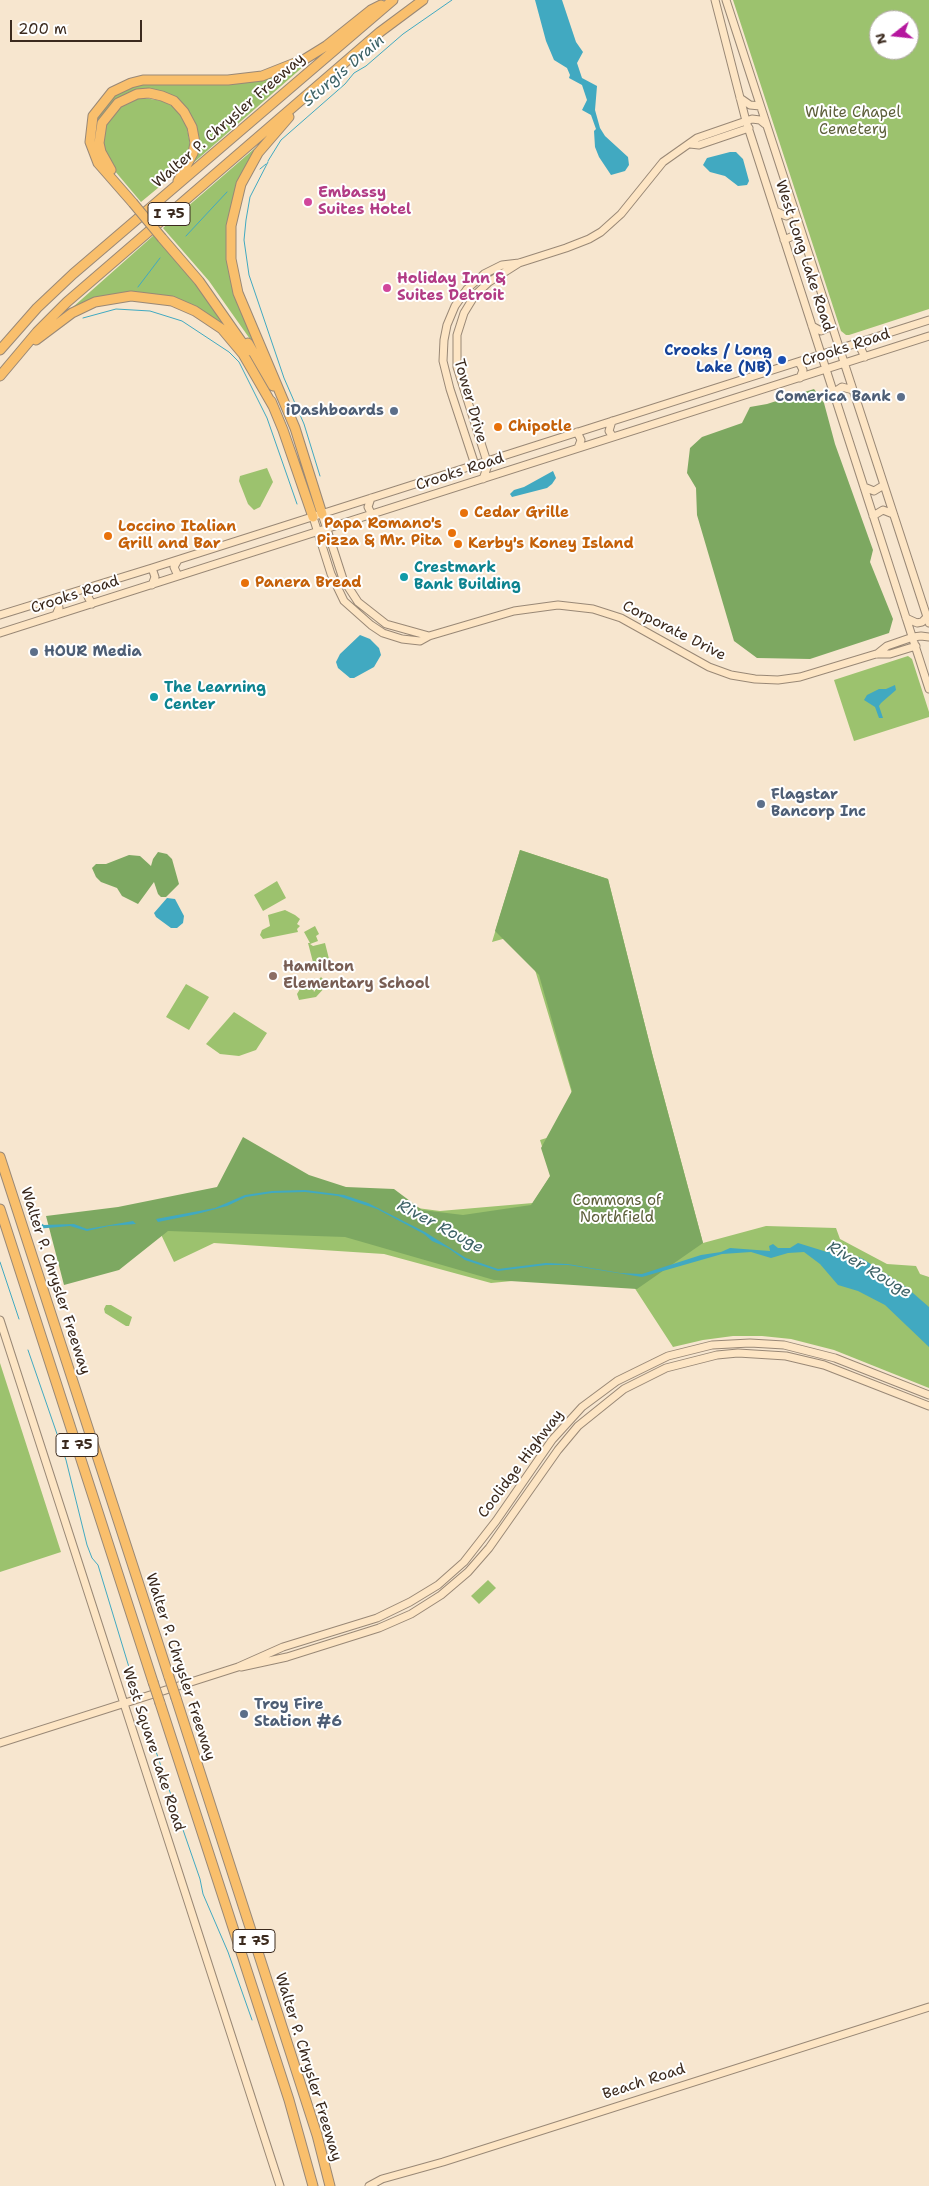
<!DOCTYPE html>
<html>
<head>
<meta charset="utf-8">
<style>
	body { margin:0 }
	#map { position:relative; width:929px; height:2186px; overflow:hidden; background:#f7e6cf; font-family:"Shantell Sans",sans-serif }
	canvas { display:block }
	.north { position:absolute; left:869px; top:10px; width:50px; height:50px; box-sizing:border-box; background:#fff; border:1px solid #b1aaa5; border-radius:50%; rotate:254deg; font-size:14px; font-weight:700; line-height:20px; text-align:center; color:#3b2a1e }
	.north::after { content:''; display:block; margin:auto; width:18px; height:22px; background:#b5179e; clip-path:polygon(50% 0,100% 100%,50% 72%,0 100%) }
	.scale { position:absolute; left:10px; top:20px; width:132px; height:22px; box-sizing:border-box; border:2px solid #3b2a1e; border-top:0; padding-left:6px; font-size:15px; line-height:18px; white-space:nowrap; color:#3b2a1e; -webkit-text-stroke:4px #fff; paint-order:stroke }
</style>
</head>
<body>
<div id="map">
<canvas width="929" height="2186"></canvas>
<div class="north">N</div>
<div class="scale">200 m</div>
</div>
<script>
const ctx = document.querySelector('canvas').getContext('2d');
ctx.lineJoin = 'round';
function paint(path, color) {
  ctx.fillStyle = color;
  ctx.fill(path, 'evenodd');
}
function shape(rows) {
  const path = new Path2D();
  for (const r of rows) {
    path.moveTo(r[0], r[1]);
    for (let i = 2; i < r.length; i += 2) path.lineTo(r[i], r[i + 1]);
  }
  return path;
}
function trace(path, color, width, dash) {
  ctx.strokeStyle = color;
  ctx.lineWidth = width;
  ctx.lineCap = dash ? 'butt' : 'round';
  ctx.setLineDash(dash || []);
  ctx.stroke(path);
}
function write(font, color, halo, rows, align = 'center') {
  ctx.font = font + ' "Shantell Sans",sans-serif';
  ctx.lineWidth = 4;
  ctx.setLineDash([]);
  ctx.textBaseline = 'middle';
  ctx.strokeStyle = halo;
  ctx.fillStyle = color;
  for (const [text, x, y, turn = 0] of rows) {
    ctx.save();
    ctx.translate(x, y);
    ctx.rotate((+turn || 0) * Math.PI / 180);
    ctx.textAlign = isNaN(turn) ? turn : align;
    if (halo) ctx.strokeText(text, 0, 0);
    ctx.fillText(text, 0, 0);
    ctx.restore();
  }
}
paint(shape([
	[733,0,929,0,929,309,849,335,846,335,841,331],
	[879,20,909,20,909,50,879,50],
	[313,58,191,165,197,133,168,94,119,98,110,105,103,115,94,145,93,137,98,113,119,91,140,84,239,83,285,72],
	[144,98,163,101,174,107,186,123,190,144,186,160,176,173,141,202,109,164,102,142,103,131,108,119,115,110,132,100],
	[262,142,239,183,233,200,229,218,227,252,233,289,253,338,250,339,209,281,163,228],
	[154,235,193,280,233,334,204,313,134,294,64,315],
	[267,468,273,482,260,507,254,510,248,504,239,481,240,476],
	[908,656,912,659,929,712,929,717,854,741,834,680],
	[520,850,608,879,653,1057,703,1243,766,1226,836,1228,840,1239,887,1264,916,1266,920,1274,929,1277,929,1388,834,1350,791,1339,762,1336,733,1336,703,1340,673,1347,634,1287,554,1277,491,1283,384,1254,214,1243,174,1262,149,1209,346,1190,417,1208,440,1211,533,1203,551,1175,540,1140,582,1127,524,933,492,942],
	[277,881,286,898,263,911,254,895],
	[285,910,295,915,300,919,297,924,300,926,297,929,298,932,263,939,260,935,262,930,270,926,268,915],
	[315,926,319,934,316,936,318,941,310,944,313,946,325,943,329,959,317,961,314,966,308,943,310,943,304,932],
	[321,977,328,984,316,997,299,1000,297,994,300,989,294,984,311,980,314,992,316,989,314,985],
	[186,984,209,997,189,1030,166,1017],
	[234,1012,267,1033,256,1050,239,1056,220,1054,206,1044],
	[106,1305,111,1305,132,1317,129,1326,126,1326,105,1313,104,1309],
	[0,1363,61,1552,0,1572],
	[488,1580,496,1588,479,1604,471,1596]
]), '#9cc26e');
paint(shape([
	[814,389,824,403,835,444,873,550,870,562,893,619,889,633,810,659,757,658,734,641,697,515,696,488,687,473,690,448,702,437,742,423,750,407,767,404],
	[520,850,608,879,653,1057,703,1243,637,1289,494,1280,345,1237,168,1231,119,1270,64,1285,46,1216,118,1207,217,1187,243,1137,309,1175,346,1187,394,1189,422,1210,463,1215,531,1205,550,1176,541,1148,572,1091,539,975,495,931],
	[158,852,167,854,172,859,179,884,166,897,161,897,158,894,154,882,138,904,122,896,117,888,101,882,96,877,92,868,96,864,106,864,129,855,140,856,151,866,153,859]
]), '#7da861');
paint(shape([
	[535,0,562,0,576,42,583,52,577,63,582,78,597,86,595,110,600,128,605,136,628,157,629,165,625,171,611,175,599,157,595,147,594,131,596,129,591,115,582,110,587,100,582,85,569,78,570,75,567,68,554,60,546,41],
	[730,152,736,152,743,159,749,181,747,185,738,186,725,176,710,172,703,165,707,158],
	[553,471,556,478,552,484,547,488,512,497,510,494,514,490,524,487],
	[360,635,370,639,379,648,381,655,374,667,354,678,350,678,338,668,336,662,340,654],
	[895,685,896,690,881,703,879,706,883,718,879,718,875,707,864,700,867,695,879,689,886,689],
	[167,898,175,899,184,916,183,923,177,928,171,928,156,917,154,913],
	[305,1190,344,1195,368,1203,425,1232,466,1258,498,1269,546,1263,568,1264,620,1273,642,1274,701,1255,721,1252,730,1248,770,1251,769,1246,773,1244,778,1248,790,1248,798,1243,827,1252,846,1252,863,1259,906,1287,929,1307,929,1347,885,1305,858,1291,838,1285,820,1264,804,1252,788,1253,771,1258,751,1252,722,1254,642,1277,568,1265,546,1265,498,1271,465,1260,448,1248,432,1241,424,1234,377,1209,338,1196,305,1192,272,1193,246,1197,227,1206,197,1214,158,1222,156,1219,215,1208,245,1195,272,1191],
	[36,1220,44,1225,74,1224,87,1229,133,1221,136,1224,109,1226,87,1231,70,1226,36,1229,34,1225]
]), '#41a9c1');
trace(shape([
	[268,161,281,140,345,84,354,73,366,66,403,34,452,0],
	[268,162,250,197,246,220,244,240,249,275,284,378,304,424,320,476],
	[260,169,266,164],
	[186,236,227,192],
	[138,287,160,258],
	[83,318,116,309,150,311,182,321,229,352,239,362,267,418,297,504],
	[0,1262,19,1319],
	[28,1350,66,1460,87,1545,92,1558,98,1565,135,1687],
	[142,1711,200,1879,203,1894,228,1952,252,2020]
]), '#41a9c1', 1);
const secondary = shape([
	[715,0,746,121,929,689],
	[726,0,929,623],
	[740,98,750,105,760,106],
	[690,144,699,145,749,128],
	[775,211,786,216,794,212],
	[784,240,793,236,803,240],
	[812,326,821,331,832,326],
	[864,341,861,349,865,357],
	[799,362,803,370,800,378],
	[833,393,842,387,853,390],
	[612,421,609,431,613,437],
	[577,432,581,440,578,448],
	[475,465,450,389,443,361,444,340,447,325,455,306,467,289,484,274,502,265,519,263,566,248,589,239,601,232,621,214,663,162,697,138,752,119,760,120,765,124],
	[483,479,488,465,457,367,457,335,464,313,475,295,489,282,519,263],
	[864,487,874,491,884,485],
	[371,498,368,507,372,515],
	[322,514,343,579,358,602,386,624,429,636],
	[873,516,883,510,893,514],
	[313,517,331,574,344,601,371,625,383,633,402,639,420,641,429,636,514,611,558,605,593,609,621,618,709,667,731,675,755,679,778,680,800,677,876,654,890,654,916,646],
	[178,560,174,567,178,576],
	[152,585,155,577,152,568],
	[91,588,88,597,92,604],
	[54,599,58,603,59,608,56,615],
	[0,615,152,568,929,320],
	[906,618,917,623,922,622,927,617],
	[0,633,929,336],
	[877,654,887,646,913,637,921,636,929,637],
	[0,1320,280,2186],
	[241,1667,287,1657,379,1628,411,1614,441,1595,468,1572,489,1548,558,1450,578,1426,624,1389,666,1368,717,1355,738,1353,786,1356,824,1365,929,1406],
	[0,1743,238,1667,283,1647,377,1618,410,1602,438,1585,464,1562,496,1521,552,1440,582,1407,617,1381,668,1356,712,1345,750,1343,784,1345,835,1358,929,1395],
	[369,2186,382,2179,443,2162,929,2007]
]);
const highway = shape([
	[289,117,258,153,241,184,231,226,231,259,238,293,295,428,322,514],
	[111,170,101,152,99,143,102,123,118,103,137,94,149,93,162,96,174,101,184,112,192,127,195,143,193,153,178,181],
	[133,203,98,163,90,142,93,116,112,92,131,83,143,80,228,80,262,76,305,59,326,46,371,10,381,5],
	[162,238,199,281,248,351],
	[36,340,72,313,95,302,131,296,172,301,195,311,222,329,243,354,273,406],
	[248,343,273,386],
	[0,350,37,308,73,274,393,0],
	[0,376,37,332,67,302,380,32,423,0],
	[271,401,283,430,313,517],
	[0,1157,169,1677],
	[0,1209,153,1682],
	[176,1698,317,2135,330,2186],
	[160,1703,289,2100,313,2186]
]);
trace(secondary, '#998876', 9);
trace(highway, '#998876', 11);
trace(secondary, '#fde5c4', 7);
trace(highway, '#f9bf6c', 9);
const highwayBridge = shape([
	[133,203,162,238],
	[169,1677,176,1698],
	[153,1682,160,1703]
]);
trace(highwayBridge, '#998876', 11, []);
trace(highwayBridge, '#f9bf6c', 9);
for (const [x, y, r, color] of [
	[308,202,5,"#d1479c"],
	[387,288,5,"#d1479c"],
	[782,360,5,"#1a4fb4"],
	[901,397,5,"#5c6f8a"],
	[394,411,5,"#5c6f8a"],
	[498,427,5,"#e8710a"],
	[464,513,5,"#e8710a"],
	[452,533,5,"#e8710a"],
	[108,536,5,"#e8710a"],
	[458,544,5,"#e8710a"],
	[404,577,5,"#0f9aa8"],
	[245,583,5,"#e8710a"],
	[34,652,5,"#5c6f8a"],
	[154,697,5,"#0f9aa8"],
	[761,804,5,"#5c6f8a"],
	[273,976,5,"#8d6e63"],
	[244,1714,5,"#5c6f8a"]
]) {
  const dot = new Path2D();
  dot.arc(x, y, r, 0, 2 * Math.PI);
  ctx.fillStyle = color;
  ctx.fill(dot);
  trace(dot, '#fff', 2);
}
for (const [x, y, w] of [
	[169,214,42],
	[77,1445,42],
	[254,1941,42]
]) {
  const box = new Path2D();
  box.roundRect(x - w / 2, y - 11.5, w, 23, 4);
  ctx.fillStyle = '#fff';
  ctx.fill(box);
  trace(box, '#3b2a1e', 1);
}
write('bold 14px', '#3b2a1e', null, [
	["I 75",169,214],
	["I 75",77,1445],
	["I 75",254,1941]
]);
write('15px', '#5d5f3a', '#fff', [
	["White Chapel",853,113],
	["Cemetery",853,130],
	["Commons of",617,1201],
	["Northfield",617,1218]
]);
write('15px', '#3b2a1e', '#fff', [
	["Walter P. Chrysler Freeway",229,121,-41],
	["West Long Lake Road",804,256,72],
	["Crooks Road",846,348,-18],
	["Tower Drive",470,401,74],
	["Crooks Road",460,472,-18],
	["Crooks Road",75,595,-18],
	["Corporate Drive",674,631,27],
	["Walter P. Chrysler Freeway",55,1281,72],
	["Coolidge Highway",521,1464,-53],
	["Walter P. Chrysler Freeway",180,1667,72],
	["West Square Lake Road",153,1749,72],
	["Walter P. Chrysler Freeway",308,2067,73],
	["Beach Road",644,2082,-18]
]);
write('bold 15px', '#b23c85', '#fff', [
	["Embassy",318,193],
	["Suites Hotel",318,210],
	["Holiday Inn &",397,279],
	["Suites Detroit",397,296]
], 'left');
write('bold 15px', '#164399', '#fff', [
	["Crooks / Long",772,351],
	["Lake (NB)",772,368]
], 'right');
write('bold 15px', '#4e5e75', '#fff', [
	["Comerica Bank",891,397,"right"],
	["iDashboards",384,411,"right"],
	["HOUR Media",44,652],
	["Flagstar",771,795],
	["Bancorp Inc",771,812],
	["Troy Fire",254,1705],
	["Station #6",254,1722]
], 'left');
write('bold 15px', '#c56008', '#fff', [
	["Chipotle",508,427],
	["Cedar Grille",474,513],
	["Papa Romano's",442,524,"right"],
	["Pizza & Mr. Pita",442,541,"right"],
	["Loccino Italian",118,527],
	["Grill and Bar",118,544],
	["Kerby's Koney Island",468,544],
	["Panera Bread",255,583]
], 'left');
write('bold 15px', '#0d838f', '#fff', [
	["Crestmark",414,568],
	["Bank Building",414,585],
	["The Learning",164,688],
	["Center",164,705]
], 'left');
write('bold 15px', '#785e54', '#fff', [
	["Hamilton",283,967],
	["Elementary School",283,984]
], 'left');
write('italic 16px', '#3e6367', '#fff', [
	["Sturgis Drain",344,71,-40],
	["River Rouge",440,1227,28],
	["River Rouge",869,1270,31]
]);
</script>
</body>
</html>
